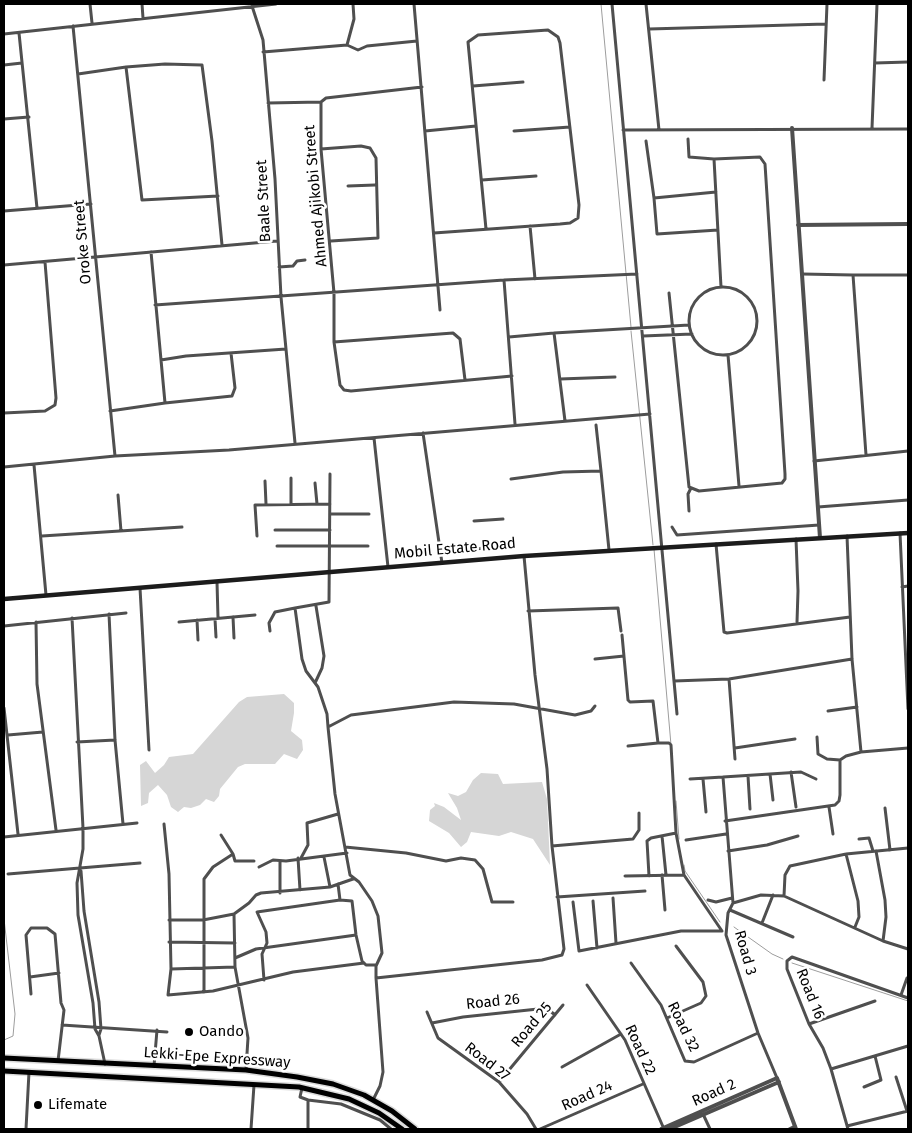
<!DOCTYPE html>
<html>
<head>
<meta charset="utf-8">
<style>
	body { margin:0 }
	#map { position:relative; width:912px; height:1133px; overflow:hidden; background:#fff; font-family:"Fira Sans",sans-serif }
	canvas { display:block }
	.frame { position:absolute; inset:0; border:5px solid #000; pointer-events:none }
</style>
</head>
<body>
<div id="map">
<canvas width="912" height="1133"></canvas>
<div class="frame"></div>
</div>
<script>
const ctx = document.querySelector('canvas').getContext('2d');
ctx.lineJoin = 'round';
function paint(path, color) {
  ctx.fillStyle = color;
  ctx.fill(path, 'evenodd');
}
function shape(rows) {
  const path = new Path2D();
  for (const r of rows) {
    if (r.length === 3) {
      path.moveTo(r[0] + r[2], r[1]);
      path.arc(r[0], r[1], r[2], 0, 2 * Math.PI);
      continue;
    }
    path.moveTo(r[0], r[1]);
    for (let i = 2; i < r.length; i += 2) path.lineTo(r[i], r[i + 1]);
  }
  return path;
}
function trace(path, color, width, dash) {
  ctx.strokeStyle = color;
  ctx.lineWidth = width;
  ctx.lineCap = dash ? 'butt' : 'round';
  ctx.setLineDash(dash || []);
  ctx.stroke(path);
}
function write(font, color, halo, rows, align = 'center') {
  ctx.font = font + ' "Fira Sans",sans-serif';
  ctx.lineWidth = 5;
  ctx.setLineDash([]);
  ctx.textBaseline = 'middle';
  ctx.strokeStyle = halo;
  ctx.fillStyle = color;
  for (const [text, x, y, turn = 0] of rows) {
    ctx.save();
    ctx.translate(x, y);
    ctx.rotate((+turn || 0) * Math.PI / 180);
    ctx.textAlign = isNaN(turn) ? turn : align;
    if (halo) ctx.strokeText(text, 0, 0);
    ctx.fillText(text, 0, 0);
    ctx.restore();
  }
}
paint(shape([
	[284,694,294,703,294,713,291,731,302,740,303,750,297,759,284,754,275,764,245,764,238,767,220,789,219,796,214,802,206,799,200,805,191,808,184,807,178,812,171,807,167,795,158,785,149,793,148,803,141,806,140,765,146,761,155,773,164,765,169,757,193,754,239,702,247,697],
	[481,773,498,774,503,784,542,782,547,799,550,865,533,839,511,832,499,836,471,832,467,842,461,847,449,833,429,821,430,810,435,806,434,803,444,807,461,820,457,808,448,793,458,796,466,792,473,780]
]), '#d6d6d6');
trace(shape([
	[601,4,631,327],
	[631,331,653,545],
	[654,549,671,745],
	[676,801,679,839],
	[684,865,685,871,720,922],
	[4,919,15,1014,13,1036,4,1040],
	[734,927,772,954,783,959],
	[792,963,908,1001]
]), '#9d9d9d', 1);
const trunk = shape([
	[4,1058,246,1070,297,1077,333,1084,364,1095,392,1111,415,1129],
	[4,1071,299,1087,349,1099,379,1113,402,1129]
]);
trace(trunk, '#dbdbdb', 8);
trace(shape([
	[90,4,92,23],
	[142,4,143,18],
	[414,4,440,310],
	[612,4,674,681,729,679,852,659],
	[646,4,659,130],
	[252,6,263,40,275,179,281,297,295,443],
	[73,26,115,456],
	[649,29,826,24],
	[19,33,37,208],
	[4,34,276,4],
	[347,45,358,50,367,46,417,41],
	[263,52,347,45,354,19,353,4],
	[875,63,908,62],
	[4,65,22,63],
	[126,67,165,64,202,65,212,141,222,245],
	[78,74,126,67,142,200,218,196],
	[824,80,827,4],
	[473,86,523,82],
	[422,87,326,98,321,102,321,149,334,293,334,342,340,385,344,390,351,391,512,376],
	[268,103,321,102],
	[4,119,29,117],
	[872,128,877,4],
	[623,130,908,129],
	[425,131,476,126],
	[514,131,570,127],
	[646,141,654,198],
	[321,149,361,146,370,148,376,158,378,238,331,241],
	[714,159,721,287],
	[482,180,536,176],
	[348,186,375,185],
	[716,192,654,198,657,234,718,230],
	[4,211,91,204],
	[530,226,535,279],
	[434,233,560,224,570,223,578,218,579,205,560,43,558,37,548,30,478,35,468,42,486,229],
	[4,265,277,241],
	[279,267,293,266,297,261,305,260],
	[802,274,853,275,866,455],
	[853,275,908,275],
	[504,280,515,424],
	[723,321,34],
	[669,293,689,487,699,491,782,483,785,479,785,474,765,164,760,157,714,159,689,157,688,139],
	[155,305,504,280,637,274],
	[554,333,565,421],
	[643,336,692,334],
	[509,337,554,333,689,325],
	[334,342,453,333,460,339,465,380],
	[728,355,739,486],
	[161,360,186,356,286,349],
	[560,379,615,377],
	[165,403,232,396,235,388,231,353],
	[110,411,165,403,151,252],
	[4,413,45,411,55,405,56,398,45,262],
	[596,425,601,471],
	[423,433,442,563],
	[374,438,388,567],
	[814,461,908,451],
	[34,465,46,595],
	[4,467,115,456,229,450,650,414],
	[291,478,291,504],
	[511,479,563,472,601,471,609,550],
	[265,481,266,504],
	[315,483,317,504],
	[118,495,121,531],
	[818,507,908,500],
	[689,511,688,494,691,488],
	[330,514,369,514],
	[474,521,503,519],
	[672,527,677,535,819,525],
	[275,530,330,530],
	[900,533,908,709],
	[42,536,182,527],
	[257,536,255,505,330,504],
	[847,536,852,659,861,752],
	[796,539,798,591,797,622],
	[716,544,724,632,727,633,850,617],
	[277,546,368,546],
	[476,549,507,545],
	[524,556,535,675,547,769,552,846,633,839,639,830,639,813],
	[217,582,218,618],
	[902,587,908,586],
	[140,588,149,750],
	[528,611,618,608,621,631],
	[109,614,115,740,123,824],
	[233,617,234,638],
	[72,618,83,828,83,849,77,883,78,915,93,1003,95,1029,99,1036,105,1064],
	[215,619,216,637],
	[197,620,198,640],
	[36,622,37,684,56,830],
	[179,622,255,615],
	[4,626,126,613],
	[270,631,269,623,275,612,295,608],
	[622,635,628,700,630,702,653,701,658,743,669,743,671,745,676,833],
	[595,659,624,656],
	[729,679,735,759],
	[674,681,677,714],
	[315,683,322,668,324,656,316,606],
	[4,708,18,834],
	[828,711,857,707],
	[328,727,327,714,318,687,306,671,302,659,295,608,329,602,330,474],
	[8,735,43,732],
	[817,737,818,754,827,759,840,760],
	[77,742,115,740],
	[628,746,658,743],
	[735,748,795,739],
	[791,772,796,807],
	[770,774,773,800],
	[748,776,750,809],
	[723,777,801,772,816,779],
	[690,779,723,777,733,903],
	[703,779,706,812],
	[829,807,833,834],
	[885,808,890,850],
	[725,821,835,805,839,801,840,795,840,760,846,756,861,752,908,748],
	[164,824,169,874,171,969,168,995,213,991,293,972,364,963],
	[221,835,233,854],
	[662,836,666,875],
	[4,837,137,823],
	[859,839,869,838,873,851],
	[686,840,726,834],
	[345,847,406,853,446,861,461,858,475,860,483,869,492,902,513,902],
	[728,851,767,845,798,836],
	[876,851,885,900,886,917,883,941],
	[846,854,858,901,859,917,855,927],
	[324,857,330,887],
	[298,858,300,890],
	[301,858,308,845,307,823,338,814],
	[259,867,273,860,286,861,347,853],
	[81,871,84,911,99,1002,101,1029,99,1035],
	[8,874,140,863],
	[662,875,665,910],
	[625,876,684,875],
	[649,876,647,841,651,838,676,833,684,875,722,931],
	[338,884,340,900,352,901,356,935,362,961,366,965,376,965],
	[280,893,280,861],
	[784,896,785,875,790,866,846,854,908,848],
	[557,897,645,891],
	[613,898,616,943],
	[708,900,716,902,732,898],
	[593,901,597,948],
	[573,902,579,951,681,931,722,931],
	[730,910,793,937],
	[169,920,203,920,234,914],
	[762,923,773,895],
	[169,942,235,943],
	[235,958,256,949,356,935],
	[631,963,661,1005,685,1061,694,1062,758,1033],
	[171,969,235,967],
	[30,977,59,973],
	[376,978,376,966,382,953,378,916,372,901,359,882,350,875,335,794,328,727,351,715,454,702,514,704,575,715,591,711,595,706],
	[264,980,262,954,267,943,266,932,257,912,340,900],
	[587,985,625,1040,664,1129],
	[204,992,204,879,213,867,233,854,235,861,254,861],
	[31,994,26,935,31,928,47,928,55,934,61,1003,64,1010,58,1061],
	[901,995,907,978],
	[427,1012,438,1038,499,1082,527,1114,536,1129],
	[667,1018,701,1003,706,996,703,982,676,946],
	[432,1023,463,1017,538,1009,549,1010,555,1015],
	[809,1024,875,1001],
	[62,1025,167,1032],
	[154,1066,157,1030],
	[562,1067,621,1034],
	[246,1069,248,1038,235,967,234,914,249,903,256,895,261,893,330,887,353,879],
	[831,1069,908,1046],
	[896,1077,907,1111],
	[777,1078,758,1033,726,935,728,913,733,903,761,895,784,896,883,941,908,949],
	[499,1082,563,1005],
	[864,1087,881,1080,875,1056],
	[302,1088,300,1097,308,1100,308,1129],
	[308,1100,341,1104,380,1120,391,1129],
	[373,1100,380,1086,383,1072,376,978,542,960,562,955,564,949,552,846],
	[703,1114,710,1129],
	[847,1126,908,1111],
	[26,1129,29,1072],
	[251,1129,254,1085],
	[540,1129,643,1084],
	[789,1129,795,1126],
	[848,1129,831,1069,823,1048,809,1024,787,969,787,961,792,957,908,998]
]), '#4f4f4f', 3);
trace(shape([
	[792,128,820,538],
	[798,225,908,224],
	[661,1129,777,1078,796,1129],
	[670,1129,779,1082]
]), '#4f4f4f', 4);
trace(shape([
	[4,599,524,556,908,533]
]), '#1c1c1c', 4.5);
trace(trunk, '#000', 5);
for (const [x, y, r, color] of [
	[189,1032,5,"#000"],
	[38,1105,5,"#000"]
]) {
  const dot = new Path2D();
  dot.arc(x, y, r, 0, 2 * Math.PI);
  ctx.fillStyle = color;
  ctx.fill(dot);
  trace(dot, '#fff', 2);
}
write('15px', '#000', '#fff', [
	["Ahmed Ajikobi Street",316,196,-95],
	["Baale Street",264,201,-93],
	["Oroke Street",83,242,-95],
	["Mobil Estate Road",455,549,-5],
	["Road 3",745,953,74],
	["Road 16",810,994,68],
	["Road 26",493,1002,-6],
	["Road 25",532,1025,-50],
	["Road 32",683,1027,64],
	["Road 22",640,1050,65],
	["Lekki-Epe Expressway",217,1058,4],
	["Road 27",487,1062,38],
	["Road 2",714,1093,-24],
	["Road 24",587,1096,-24]
]);
write('15px', '#000', '#fff', [
	["Oando",199,1032],
	["Lifemate",48,1105]
], 'left');
</script>
</body>
</html>
